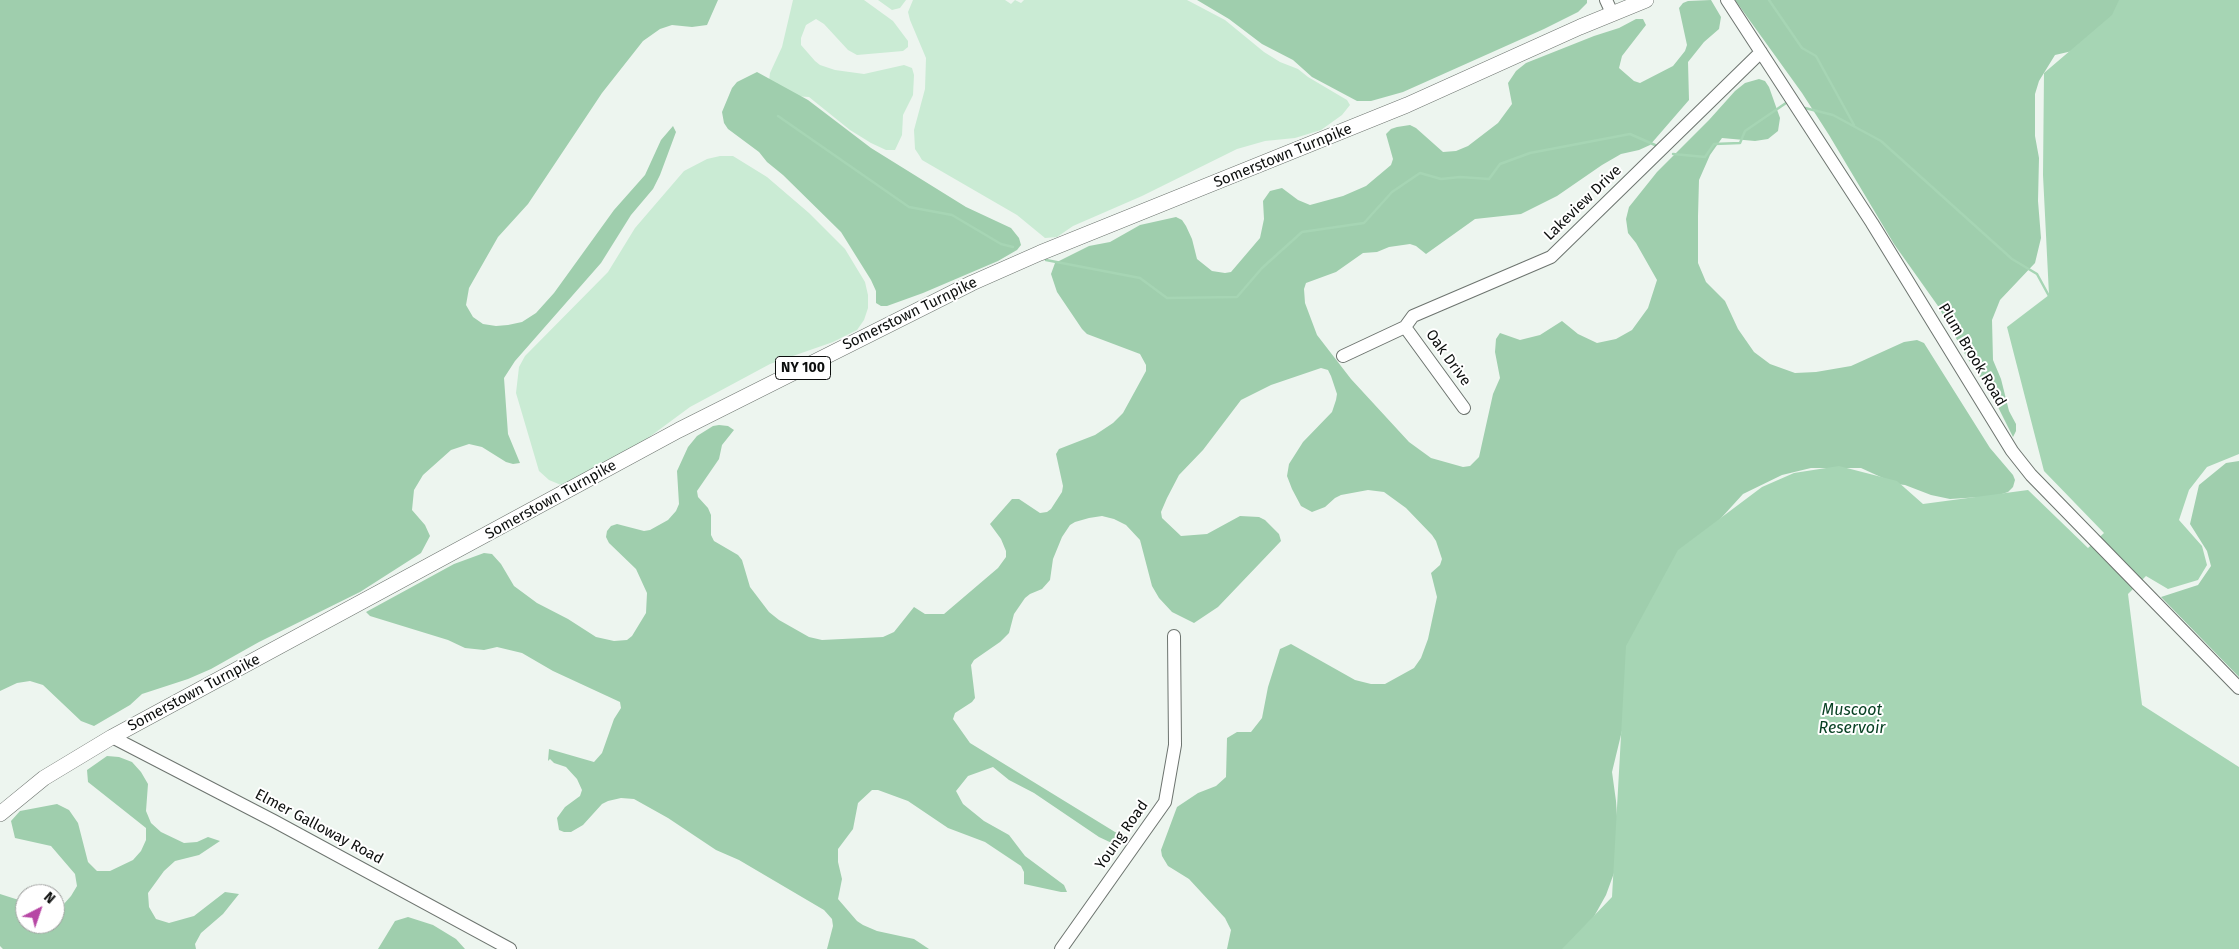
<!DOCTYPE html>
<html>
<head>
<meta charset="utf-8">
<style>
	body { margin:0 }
	#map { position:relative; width:2239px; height:949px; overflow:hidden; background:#edf5ef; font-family:"Fira Sans",sans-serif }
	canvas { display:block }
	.north { position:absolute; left:15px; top:884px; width:50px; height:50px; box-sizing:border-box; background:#fff; border:1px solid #9e9f9e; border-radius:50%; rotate:41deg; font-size:14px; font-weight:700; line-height:20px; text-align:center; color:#0c0e0d }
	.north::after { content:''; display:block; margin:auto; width:18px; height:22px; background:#b748a5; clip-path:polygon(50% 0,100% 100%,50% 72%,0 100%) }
</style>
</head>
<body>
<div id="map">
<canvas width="2239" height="949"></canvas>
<div class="north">N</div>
</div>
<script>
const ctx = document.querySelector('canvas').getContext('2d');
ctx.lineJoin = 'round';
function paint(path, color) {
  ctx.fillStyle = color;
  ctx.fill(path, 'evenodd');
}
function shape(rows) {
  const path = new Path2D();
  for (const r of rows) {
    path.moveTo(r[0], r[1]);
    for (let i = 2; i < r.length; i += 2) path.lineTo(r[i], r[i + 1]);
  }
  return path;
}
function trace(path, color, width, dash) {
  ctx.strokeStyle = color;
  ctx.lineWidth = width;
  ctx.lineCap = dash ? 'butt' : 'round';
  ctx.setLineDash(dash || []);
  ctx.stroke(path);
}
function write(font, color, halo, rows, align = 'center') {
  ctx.font = font + ' "Fira Sans",sans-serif';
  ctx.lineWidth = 4;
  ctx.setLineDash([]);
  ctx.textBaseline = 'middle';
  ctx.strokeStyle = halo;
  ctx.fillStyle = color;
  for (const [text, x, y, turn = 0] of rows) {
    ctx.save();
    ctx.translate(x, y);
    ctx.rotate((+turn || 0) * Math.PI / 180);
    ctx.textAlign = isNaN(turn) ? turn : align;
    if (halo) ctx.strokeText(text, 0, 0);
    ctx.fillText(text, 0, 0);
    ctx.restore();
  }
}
paint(shape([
	[793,0,864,0,893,21,908,41,908,47,903,51,857,55,848,50,824,24,816,19,806,25,801,38,801,45,815,61,820,65,835,70,864,74,904,65,912,68,914,75,913,95,903,115,902,135,895,150,886,150,871,143,850,130,809,97,794,96,769,81,770,73,782,47],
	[878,0,906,0,900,8,892,10],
	[913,0,1005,0,1011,4,1015,0,1021,3,1024,0,1187,0,1225,20,1264,52,1280,62,1298,69,1308,77,1347,100,1350,105,1342,115,1321,130,1295,138,1265,141,1237,149,1142,196,1073,226,1057,237,1045,238,1017,215,922,160,919,155,915,149,914,130,925,89,926,58,910,20,908,12],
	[720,156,733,156,767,177,809,213,845,249,865,282,868,295,868,308,864,320,857,330,833,342,770,364,690,407,629,452,573,481,561,485,549,480,539,471,516,393,519,367,525,356,608,272,635,228,684,171,707,159]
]), '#caebd4');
paint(shape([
	[0,0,718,0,707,25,692,27,672,25,660,29,643,41,602,93,528,204,498,237,469,288,466,305,473,317,483,324,496,326,508,325,522,322,536,313,554,293,614,210,645,175,661,140,673,126,676,132,660,175,653,189,631,215,601,263,515,361,504,378,508,434,520,463,513,464,506,462,482,447,469,444,451,450,423,475,414,490,412,510,425,525,430,536,421,553,360,592,259,642,211,669,188,679,142,694,130,705,94,726,81,721,43,685,30,681,17,683,0,691],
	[1197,0,1587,0,1587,3,1578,12,1544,29,1403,92,1371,101,1357,101,1312,77,1293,60,1262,44,1229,19],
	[1711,0,1721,17,1719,29,1704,42,1688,62,1689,100,1650,145,1639,150,1621,154,1602,165,1557,196,1521,214,1475,219,1426,254,1416,246,1410,244,1389,247,1377,252,1363,253,1336,272,1306,283,1304,289,1305,303,1317,335,1351,379,1409,442,1431,458,1463,467,1470,466,1479,457,1493,394,1500,378,1495,352,1496,339,1500,333,1520,340,1540,335,1562,321,1578,334,1597,343,1616,339,1632,330,1648,308,1657,280,1636,243,1628,233,1626,219,1629,207,1657,172,1709,120,1735,91,1745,83,1759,79,1765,81,1769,87,1780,118,1778,131,1768,139,1755,141,1722,138,1710,155,1699,180,1698,216,1698,263,1706,282,1725,301,1738,329,1754,352,1770,364,1795,373,1816,372,1851,366,1904,342,1917,340,1924,343,1990,448,2013,475,2015,480,2013,487,2008,492,1996,496,1950,499,1931,495,1905,485,1896,484,1861,468,1811,468,1782,475,1743,494,1712,528,1627,710,1612,772,1616,801,1619,847,1614,873,1606,895,1582,938,1573,949,1227,949,1231,930,1225,918,1189,879,1168,866,1162,856,1161,850,1177,807,1198,793,1216,786,1226,777,1227,738,1237,732,1251,732,1262,718,1268,687,1280,649,1291,644,1355,680,1371,684,1385,684,1414,668,1421,658,1428,639,1437,597,1431,573,1440,565,1442,559,1436,541,1432,535,1406,508,1384,492,1368,490,1341,495,1335,498,1325,507,1312,512,1301,506,1292,489,1287,476,1289,464,1303,442,1332,412,1336,400,1337,394,1331,376,1328,370,1321,368,1271,385,1241,400,1203,450,1179,475,1167,498,1161,512,1162,518,1181,536,1207,534,1240,516,1259,517,1265,520,1279,534,1281,541,1218,607,1194,623,1172,612,1159,598,1152,586,1140,540,1126,525,1114,519,1102,516,1089,518,1075,522,1070,525,1062,537,1053,559,1050,580,1042,589,1030,594,1025,598,1014,614,1009,633,1000,642,974,660,971,665,975,698,972,702,955,713,953,719,970,743,1115,832,1121,835,1121,842,1116,845,1099,837,1034,793,1009,780,993,767,968,776,956,791,963,804,984,821,1009,835,1025,856,1064,885,1067,892,1061,892,1024,884,1024,872,1021,866,985,842,948,828,908,801,878,790,872,790,858,803,853,829,838,849,838,862,842,879,838,899,857,921,863,925,877,931,914,939,929,949,827,949,833,926,832,919,824,910,739,860,716,850,668,818,634,799,621,798,608,801,602,804,583,825,571,832,564,832,559,830,557,818,565,807,580,796,582,790,577,779,566,767,554,763,550,759,548,761,549,749,594,762,602,753,614,719,621,708,620,702,553,671,522,653,497,647,484,650,465,648,448,640,370,616,366,612,454,564,484,553,492,554,501,564,514,586,537,603,568,619,596,637,614,641,627,640,632,636,646,613,647,593,636,569,609,543,606,537,607,531,611,526,617,524,644,531,650,530,668,520,676,511,679,504,677,471,688,447,697,436,713,426,719,425,728,426,734,430,722,445,719,459,697,491,698,497,708,508,711,515,711,535,714,541,738,555,742,560,750,587,769,612,779,620,809,637,822,640,883,637,894,632,914,607,925,614,944,614,998,568,1006,557,1006,551,1001,539,990,524,1012,499,1019,499,1040,513,1047,512,1051,509,1062,492,1063,486,1056,454,1059,449,1095,435,1113,423,1123,413,1146,371,1146,365,1140,354,1087,334,1082,329,1057,292,1051,274,1055,263,1089,246,1110,242,1140,225,1176,217,1182,220,1186,226,1192,239,1197,259,1212,271,1225,273,1231,272,1260,238,1264,219,1263,201,1270,191,1282,188,1298,200,1310,205,1343,196,1366,186,1391,165,1393,159,1386,134,1391,129,1397,127,1410,125,1416,128,1443,152,1456,151,1468,146,1498,123,1512,104,1508,83,1516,71,1526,63,1594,36,1619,28,1636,19,1643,19,1646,25,1622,56,1619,68,1634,81,1640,83,1673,66,1685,51,1687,45,1679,8,1683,3,1688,1],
	[1735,0,2138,0,2081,49,2055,55,2039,81,2035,94,2035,136,2039,158,2038,201,2041,238,2035,263,2000,300,1992,320,1993,360,2001,379,2009,411,2016,424,2016,431,2013,437,1992,395,1966,356,1938,306,1894,244,1829,135,1802,93],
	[757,72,808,100,871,148,966,207,1011,228,1019,238,1021,245,1017,250,998,261,923,293,887,306,881,306,876,303,876,291,871,280,841,232,783,175,767,162,759,152,728,129,724,123,722,112,732,88,737,82],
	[2239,461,2239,677,2161,597,2198,585,2211,566,2207,551,2190,524,2199,485,2226,463],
	[107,756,119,757,132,762,141,772,148,784,146,811,151,823,161,832,184,843,197,842,208,837,220,841,199,855,175,861,164,871,148,893,149,907,156,919,169,923,194,916,225,892,239,894,223,914,201,933,195,944,196,949,3,949,0,946,0,894,25,902,25,924,55,924,55,905,63,905,71,896,77,886,75,874,51,846,15,838,11,821,20,811,57,804,69,810,78,823,88,862,97,871,110,871,133,860,141,851,146,840,146,828,88,782,87,770],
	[408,917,433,925,456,939,465,949,378,949,395,921]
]), '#9fcead');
paint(shape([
	[2119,0,2239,0,2239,454,2207,467,2189,490,2179,520,2202,546,2207,565,2198,580,2168,589,2146,576,2128,594,2142,705,2239,767,2239,949,1562,949,1612,897,1626,646,1678,550,1762,487,1794,473,1839,466,1897,481,1923,504,2028,490,2088,548,2104,533,2044,471,2007,327,2049,295,2043,175,2044,73,2112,15]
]), '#a6d5b4');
trace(shape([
	[1769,0,1802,48,1816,56,1854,125],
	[1805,108,1833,115,1881,141,2012,259,2037,274,2049,296],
	[778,116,909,207,952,215,1001,244,1013,247],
	[1673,154,1705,157,1714,144,1740,143,1745,131,1786,103],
	[1046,260,1140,278,1167,298,1237,297,1262,268,1302,232,1364,223,1392,192,1420,173,1441,179,1460,177,1489,179,1500,164,1530,153,1630,134,1655,145]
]), '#a6d5b4', 2.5);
const minor = shape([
	[1606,0,1612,13],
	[1727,0,1872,223,2012,451,2031,475,2239,688],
	[1405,327,1464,408],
	[1343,356,1405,327,1413,316,1551,257,1761,52],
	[112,737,274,821,510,949],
	[1061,949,1165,802,1175,745,1174,636]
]);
const major = shape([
	[0,814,44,778,112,737,679,430,972,283,1040,253,1407,105,1580,27,1646,0]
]);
trace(minor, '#6d746f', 14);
trace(major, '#6d746f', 16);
trace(minor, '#fff', 12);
trace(major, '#fff', 15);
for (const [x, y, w] of [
	[803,368,55]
]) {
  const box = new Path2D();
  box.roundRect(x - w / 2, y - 11.5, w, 23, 4);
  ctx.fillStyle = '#fff';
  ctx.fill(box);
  trace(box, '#0c0e0d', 1);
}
write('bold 14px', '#0c0e0d', null, [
	["NY 100",803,368]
]);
write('15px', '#0c0e0d', '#fff', [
	["Somerstown Turnpike",1283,156,-22],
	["Lakeview Drive",1583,203,-44],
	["Somerstown Turnpike",910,314,-26],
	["Plum Brook Road",1972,355,59],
	["Oak Drive",1448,358,54],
	["Somerstown Turnpike",551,500,-29],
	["Somerstown Turnpike",194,693,-28],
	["Elmer Galloway Road",319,827,28],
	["Young Road",1122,835,-55]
]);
write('italic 16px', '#084123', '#fff', [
	["Muscoot",1852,711],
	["Reservoir",1852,729]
]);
</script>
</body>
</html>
